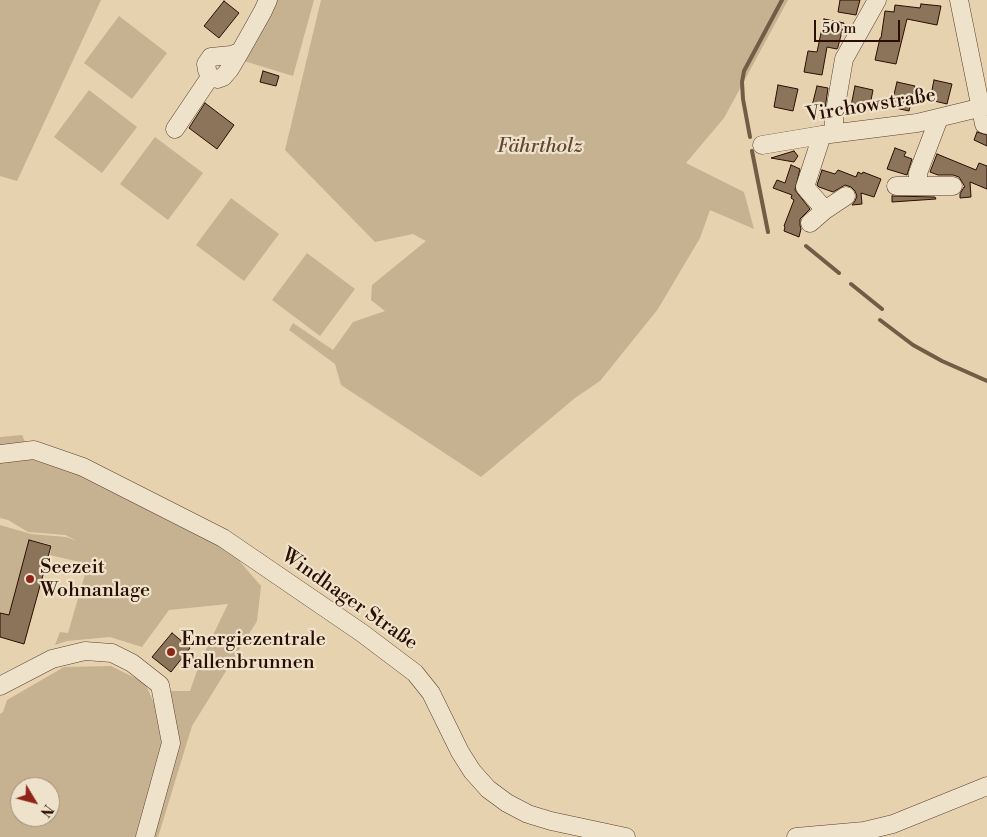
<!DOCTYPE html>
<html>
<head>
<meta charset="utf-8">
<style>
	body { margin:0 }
	#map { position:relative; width:987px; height:837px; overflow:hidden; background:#e6d2af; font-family:"Libre Bodoni",serif }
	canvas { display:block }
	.north { position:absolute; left:10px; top:777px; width:50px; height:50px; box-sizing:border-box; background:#efe2cb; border:1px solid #a08d7a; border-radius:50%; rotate:127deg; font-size:14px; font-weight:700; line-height:20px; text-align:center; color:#2a0e01 }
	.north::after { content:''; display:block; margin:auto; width:18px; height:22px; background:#8f2418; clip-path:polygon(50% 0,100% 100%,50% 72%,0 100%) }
	.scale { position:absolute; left:814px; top:20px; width:86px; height:22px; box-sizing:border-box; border:2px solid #2a0e01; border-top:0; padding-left:6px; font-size:15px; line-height:18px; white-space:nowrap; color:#2a0e01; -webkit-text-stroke:4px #efe2cb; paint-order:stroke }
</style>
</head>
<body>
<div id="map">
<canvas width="987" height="837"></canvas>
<div class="north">N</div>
<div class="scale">50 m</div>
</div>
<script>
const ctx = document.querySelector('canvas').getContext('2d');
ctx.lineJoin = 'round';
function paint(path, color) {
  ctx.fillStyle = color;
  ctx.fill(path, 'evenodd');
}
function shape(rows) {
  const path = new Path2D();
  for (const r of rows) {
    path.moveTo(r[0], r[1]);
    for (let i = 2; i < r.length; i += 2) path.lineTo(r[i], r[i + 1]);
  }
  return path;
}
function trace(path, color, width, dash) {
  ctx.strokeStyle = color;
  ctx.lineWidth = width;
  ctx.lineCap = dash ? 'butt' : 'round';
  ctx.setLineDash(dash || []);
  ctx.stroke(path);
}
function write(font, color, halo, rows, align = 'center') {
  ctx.font = font + ' "Libre Bodoni",serif';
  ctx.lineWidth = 4.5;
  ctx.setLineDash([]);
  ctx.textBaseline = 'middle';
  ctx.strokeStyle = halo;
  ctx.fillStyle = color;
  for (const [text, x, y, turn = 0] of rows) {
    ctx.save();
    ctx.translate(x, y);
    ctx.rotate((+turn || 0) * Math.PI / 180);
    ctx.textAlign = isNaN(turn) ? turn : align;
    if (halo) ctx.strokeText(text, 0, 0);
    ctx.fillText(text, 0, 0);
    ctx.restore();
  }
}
paint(shape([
	[0,0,101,0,17,181,0,176],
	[276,0,314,0,293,76,244,61,259,37],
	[321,0,788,0,724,118,686,163,744,192,754,229,710,210,700,238,658,309,600,381,575,398,481,477,341,385,335,364,289,330,293,323,333,350,353,322,385,311,371,300,372,285,426,241,413,234,375,242,285,150],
	[119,16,167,53,132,99,84,63],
	[89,90,137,127,102,173,54,137],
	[155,137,203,173,168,220,120,184],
	[231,198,279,234,244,281,196,245],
	[307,253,355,289,320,336,272,300],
	[22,435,26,444,0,448,0,437],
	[28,458,78,475,229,549,261,586,257,621,192,726,158,837,0,837,0,714,3,712,7,700,64,667,111,666,145,683,157,710,162,747,169,691,190,691,200,662,228,604,169,610,142,647,110,637,67,641,55,645,60,632,68,633,88,564,50,555,52,545,30,540,9,615,0,613,0,525,31,534,66,537,77,541,65,535,28,532,8,520,0,518,0,461],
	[20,787,50,787,50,817,20,817]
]), '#c6b191');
trace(shape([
	[750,137,743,99,742,82,744,71,782,0],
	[752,151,768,232],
	[806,246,839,273],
	[851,284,882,309],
	[880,320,913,345,942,361,987,381]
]), '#745b46', 4);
const building = shape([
	[840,0,860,0,856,15,838,12,840,0],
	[224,1,239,13,219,38,204,26,224,1],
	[921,4,941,6,937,25,907,19,896,64,875,60,880,38,881,38,885,11,894,12,895,5,920,8,921,4],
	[824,19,844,23,838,47,837,49,827,47,822,75,804,72,808,51,817,52,824,19],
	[263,71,279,76,276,86,260,82,263,71],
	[934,80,952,84,947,104,930,100,934,80],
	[897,82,915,86,909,111,891,107,897,82],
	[778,85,798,89,793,111,774,107,778,85],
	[817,86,828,88,825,109,812,106,817,86],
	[855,86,873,90,869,110,851,106,855,86],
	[205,103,234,125,217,149,189,128,205,103],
	[977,132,987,135,987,146,974,140,977,132],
	[895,148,906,152,904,156,912,159,907,175,887,169,895,148],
	[794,151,798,156,794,162,771,158,794,151],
	[937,154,976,170,979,163,987,166,987,189,970,182,971,197,960,198,960,194,964,187,965,187,959,177,953,175,938,175,930,172,937,154],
	[791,165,800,169,795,190,810,209,800,219,800,225,801,229,799,237,784,231,785,227,784,226,794,200,791,198,792,195,773,188,777,180,785,183,791,165],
	[822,170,835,174,838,170,856,177,858,172,862,174,863,172,881,179,874,197,861,193,862,204,852,205,855,201,857,196,855,191,851,187,845,185,833,192,819,187,817,185,822,170],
	[892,196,935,197,936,199,892,202,892,196],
	[29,540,51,546,24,644,0,637,0,613,9,615,29,540],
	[172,633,190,648,171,672,152,657,172,633]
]);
paint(building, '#8c745b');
trace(building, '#2a0e01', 1);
const minor = shape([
	[959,0,984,124,987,125],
	[240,52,231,55,211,57,206,64,207,70,210,77,218,79,223,77,230,69,240,52,263,11,268,0],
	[175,129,210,77],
	[834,133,834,117,844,59,877,0],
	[822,135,805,187,825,210],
	[762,145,822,135,917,123,987,106],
	[896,186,953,186],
	[918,186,918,173,939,118],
	[810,223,825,210,846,196],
	[0,454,34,450,83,467,223,538,362,633,415,673,431,693,460,752,472,771,488,789,507,803,528,814,551,821,626,837],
	[0,686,52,659,85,651,112,653,132,663,160,685,171,743,145,837],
	[796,837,864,831,893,824,987,786]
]);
trace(minor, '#593f2c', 19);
trace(minor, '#efe2cb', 18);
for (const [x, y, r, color] of [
	[30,579,5,"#8f2418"],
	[171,652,5,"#8f2418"]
]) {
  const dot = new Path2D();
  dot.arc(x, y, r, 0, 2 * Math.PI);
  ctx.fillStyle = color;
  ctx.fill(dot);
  trace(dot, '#efe2cb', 2);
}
write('20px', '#2a0e01', '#efe2cb', [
	["Virchowstraße",871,106,-9],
	["Windhager Straße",349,600,35]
]);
write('italic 20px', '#614733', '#efe2cb', [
	["Fährtholz",540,147]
]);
write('20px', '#2a0e01', '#efe2cb', [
	["Seezeit",40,568],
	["Wohnanlage",40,591],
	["Energiezentrale",181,640],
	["Fallenbrunnen",181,663]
], 'left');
</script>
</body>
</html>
